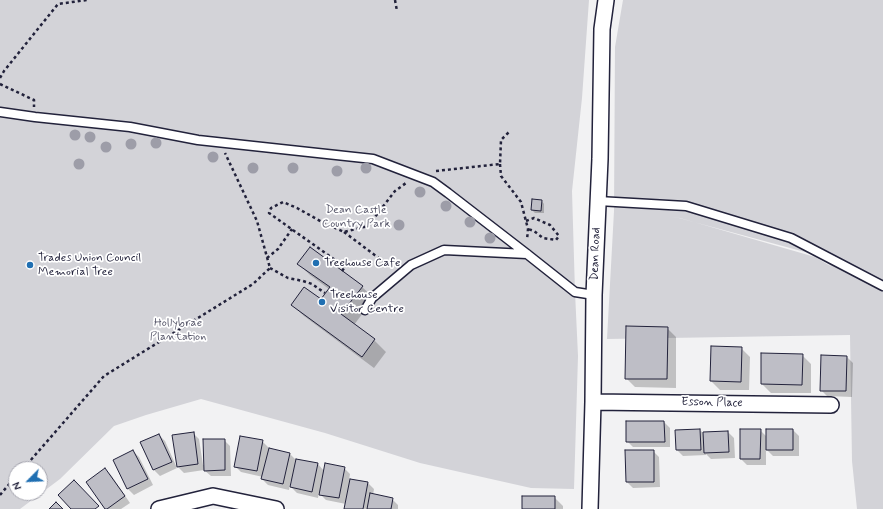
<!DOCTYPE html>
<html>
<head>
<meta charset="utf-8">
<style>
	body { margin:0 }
	#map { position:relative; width:883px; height:509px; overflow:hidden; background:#f2f2f3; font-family:Mynerve,sans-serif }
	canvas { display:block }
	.north { position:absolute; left:8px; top:461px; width:40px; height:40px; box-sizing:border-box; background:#fff; border:1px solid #a7a7b1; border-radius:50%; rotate:246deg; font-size:11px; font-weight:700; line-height:16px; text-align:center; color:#22223b }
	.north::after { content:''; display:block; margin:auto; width:14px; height:18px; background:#1f6fb2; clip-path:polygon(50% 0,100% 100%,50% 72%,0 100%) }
</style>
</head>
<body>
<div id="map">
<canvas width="883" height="509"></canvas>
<div class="north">N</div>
</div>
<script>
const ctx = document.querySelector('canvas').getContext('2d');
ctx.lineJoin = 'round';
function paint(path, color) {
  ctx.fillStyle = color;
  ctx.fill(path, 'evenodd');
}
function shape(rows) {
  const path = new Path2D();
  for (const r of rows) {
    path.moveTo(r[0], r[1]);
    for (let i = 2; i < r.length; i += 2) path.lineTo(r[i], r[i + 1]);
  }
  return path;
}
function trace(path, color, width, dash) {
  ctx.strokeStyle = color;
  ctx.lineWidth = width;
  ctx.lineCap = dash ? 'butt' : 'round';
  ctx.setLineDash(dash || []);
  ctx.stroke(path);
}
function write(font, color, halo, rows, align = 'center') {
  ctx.font = font + ' Mynerve,sans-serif';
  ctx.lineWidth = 3.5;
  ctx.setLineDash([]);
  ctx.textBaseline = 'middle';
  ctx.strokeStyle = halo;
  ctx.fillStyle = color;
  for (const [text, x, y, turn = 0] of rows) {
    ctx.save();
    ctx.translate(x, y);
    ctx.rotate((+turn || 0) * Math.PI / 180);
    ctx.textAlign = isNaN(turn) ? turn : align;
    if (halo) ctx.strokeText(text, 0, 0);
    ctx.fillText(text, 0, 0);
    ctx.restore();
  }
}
paint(shape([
	[0,0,589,0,582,98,572,191,575,292,578,356,574,489,531,488,420,463,325,433,201,399,146,415,114,426,60,479,20,509,0,509],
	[16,469,40,469,40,493,16,493],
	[623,0,883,0,883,509,857,509,852,461,850,335,607,339,614,211,615,47],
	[667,217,679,218,816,255,832,267,815,257,680,218]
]), '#d3d3d8');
paint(shape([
	[542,201,544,204,544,213,535,213,532,210],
	[299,264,362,287,374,298,354,325,374,340,386,352,374,368,304,316,292,305,321,301,329,289,310,275],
	[667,328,676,337,676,388,635,387,626,378],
	[741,348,750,357,749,390,720,390,711,381],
	[802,355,811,364,811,393,771,393,762,384],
	[847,357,853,363,852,397,827,396,821,390],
	[664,422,670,428,670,447,633,447,627,441],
	[700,430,705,435,728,432,734,438,735,458,711,459,706,454,706,455,683,456,677,450],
	[760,430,767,437,793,430,799,436,799,456,773,456,766,449,766,465,747,465,741,459],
	[193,433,199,439,203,465,205,465,224,440,230,446,231,476,211,476,204,470,184,473,178,467,174,436],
	[159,435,165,441,177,468,160,476,154,470,142,443],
	[262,441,268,447,268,449,290,454,297,461,297,460,318,464,324,471,344,468,350,474,349,480,368,483,374,489,373,495,392,499,398,505,398,509,345,509,346,504,326,500,319,493,318,498,297,493,291,487,293,480,291,480,289,490,268,485,262,479,263,477,241,472,235,466],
	[133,451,139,457,153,485,134,495,128,489,114,461],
	[653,451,659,457,660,487,633,488,627,482],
	[105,470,111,475,130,503,121,509,106,509],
	[554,497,563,506,563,509,523,509]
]), '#0003');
const building = shape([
	[532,199,542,200,541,211,531,210,532,199],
	[310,247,363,286,341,314,375,339,362,357,291,305,304,287,321,299,330,287,297,264,310,247],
	[626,326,668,327,667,379,625,379,626,326],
	[711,346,742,347,741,382,710,381,711,346],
	[761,353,803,354,802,385,761,384,761,353],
	[821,355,847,356,846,391,820,391,821,355],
	[626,421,664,421,665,442,626,442,626,421],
	[700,429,701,450,676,450,675,430,700,429],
	[740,429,761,429,760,459,740,459,740,429],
	[766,429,793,429,793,450,766,450,766,429],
	[728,431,729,452,704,453,703,432,728,431],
	[194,432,198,464,177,467,172,435,194,432],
	[159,434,172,462,153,470,140,442,159,434],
	[240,436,263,440,257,471,234,467,240,436],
	[203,439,225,439,225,470,204,471,203,439],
	[269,448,290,453,283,484,261,479,269,448],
	[133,450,148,479,127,489,113,460,133,450],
	[625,450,654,450,654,482,626,482,625,450],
	[296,459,318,463,312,492,290,487,296,459],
	[325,463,345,467,339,498,319,495,325,463],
	[105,468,125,496,107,509,105,509,86,482,105,468],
	[350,479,368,482,363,509,344,509,350,479],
	[74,480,99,506,95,509,71,509,58,495,74,480],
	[370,493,393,498,391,509,367,509,370,493],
	[522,496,555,496,555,509,522,509,522,496],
	[56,502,63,509,49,509,56,502]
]);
paint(building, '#bebec6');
trace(building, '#22223b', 1);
const service = shape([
	[0,112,35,117,130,127,198,140,373,159,433,182,448,193,527,254,575,292,594,295],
	[598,201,686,206,791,238,883,286],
	[365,310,372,298,411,265,444,250,527,254]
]);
const minor = shape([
	[593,402,831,405],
	[159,509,213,496,276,509],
	[590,509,593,402,594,295,600,159,602,29,606,0]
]);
trace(service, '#22223b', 11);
trace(minor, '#22223b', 18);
trace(shape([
	[395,0,397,11],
	[0,78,4,71,58,4,87,0],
	[0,84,34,100,34,107],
	[500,164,501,176,521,202,528,229,527,240],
	[436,171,500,164,501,140,510,131],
	[526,221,534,218,550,225,559,236,556,240,543,238,534,231,528,229],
	[344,232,392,268],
	[267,258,278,249,292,229],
	[270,268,288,278,303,281,312,284,325,293],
	[342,271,345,267,269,213,271,208,283,202,297,208,322,222,344,232,368,226,395,191,406,183],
	[23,469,104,376,253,284,270,268,257,221,225,153],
	[0,495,16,476]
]), '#22223b', 2.5, [3, 3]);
trace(service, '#fff', 8);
trace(minor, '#fff', 15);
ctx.fillStyle = '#9d9da8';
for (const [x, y] of [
	[75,135],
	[90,137],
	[156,143],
	[131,144],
	[106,147],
	[213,157],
	[79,164],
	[253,168],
	[293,168],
	[366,168],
	[337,171],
	[420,192],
	[446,206],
	[470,222],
	[399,225],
	[490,238]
]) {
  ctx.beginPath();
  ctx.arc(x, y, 5.5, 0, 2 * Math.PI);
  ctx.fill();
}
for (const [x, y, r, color] of [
	[316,263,4,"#1f6fb2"],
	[30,265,4,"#1f6fb2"],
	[322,302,4,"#1f6fb2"]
]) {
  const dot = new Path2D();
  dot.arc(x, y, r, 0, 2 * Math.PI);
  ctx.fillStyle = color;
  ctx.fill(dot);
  trace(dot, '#fff', 1.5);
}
write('12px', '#57576a', '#fff', [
	["Dean Castle",356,210],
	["Country Park",356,224],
	["Hollybrae",178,323],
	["Plantation",178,337]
]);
write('12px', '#22223b', '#fff', [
	["Dean Road",596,254,-88],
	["Esson Place",712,403,1]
]);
write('12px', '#22223b', '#fff', [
	["Trades Union Council",38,258],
	["Memorial Tree",38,272],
	["Treehouse Cafe",324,263],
	["Treehouse",330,295],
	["Visitor Centre",330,309]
], 'left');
</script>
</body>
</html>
